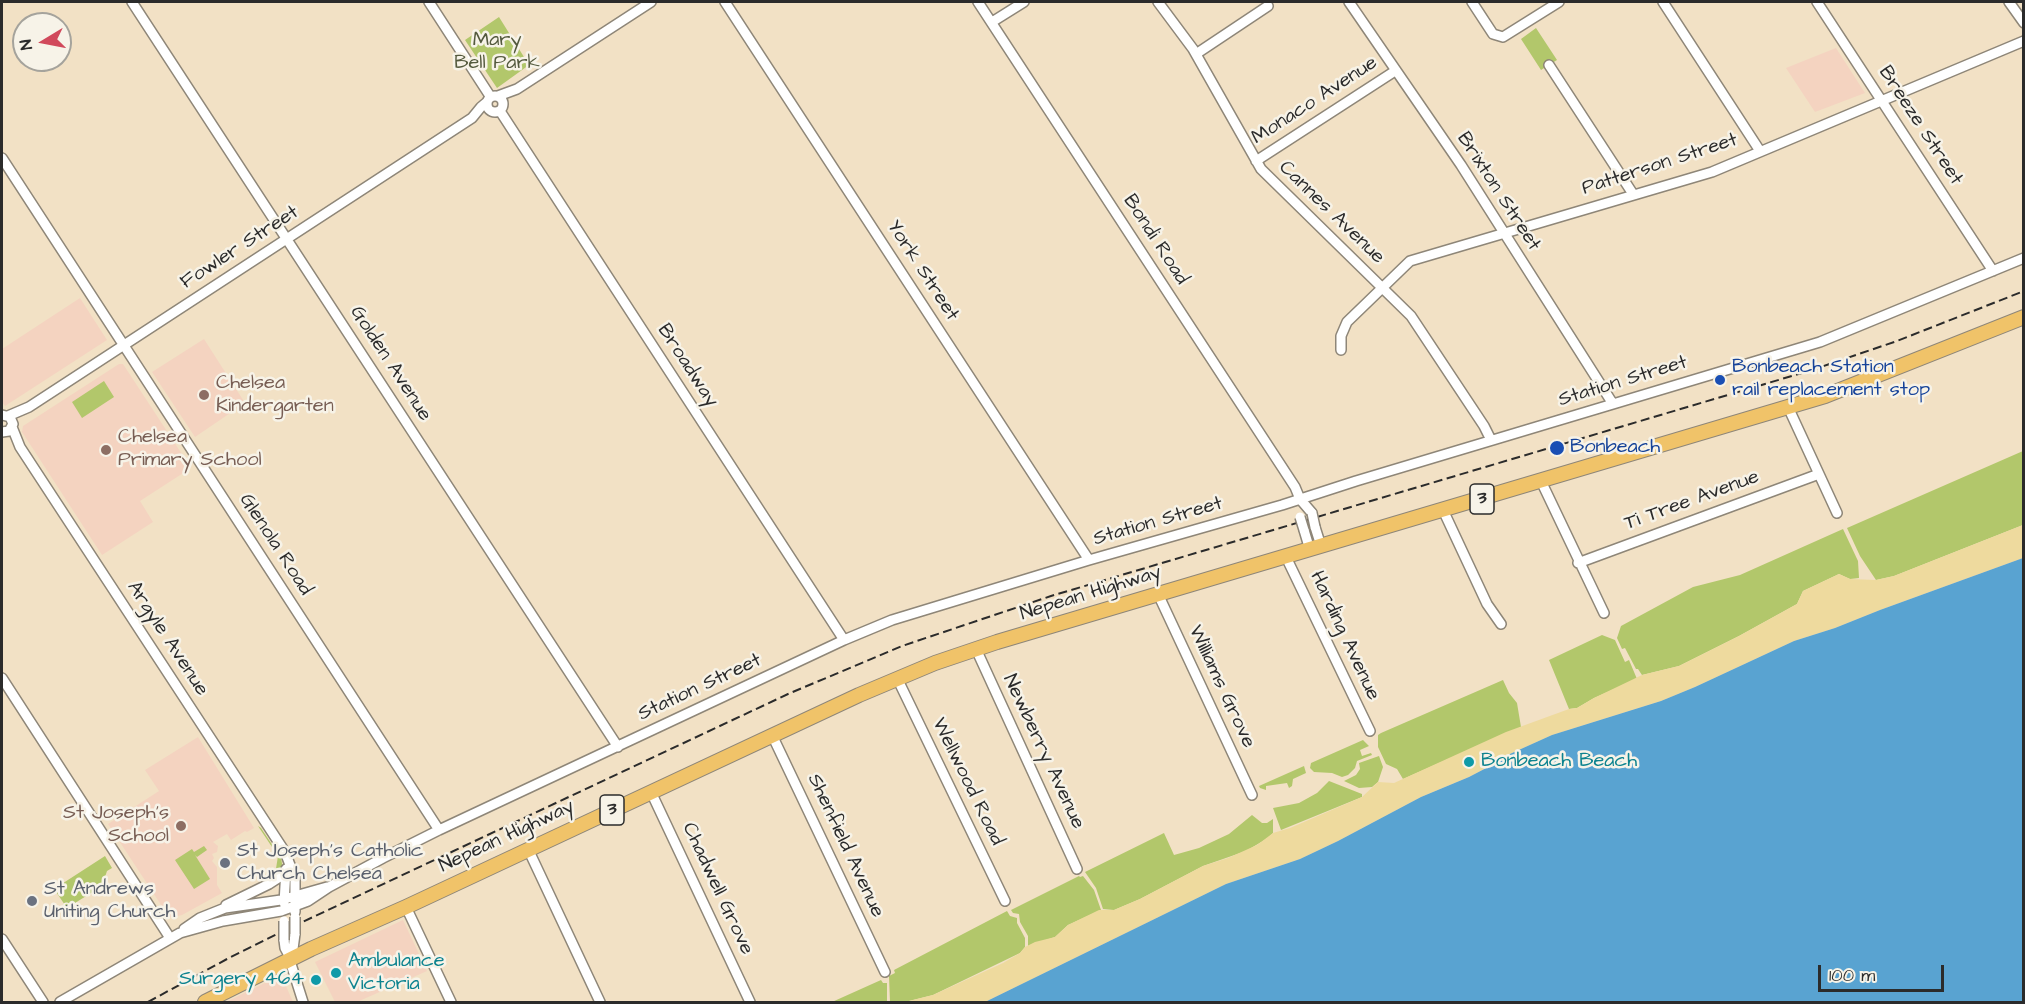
<!DOCTYPE html>
<html>
<head>
<meta charset="utf-8">
<style>
	body { margin:0 }
	#map { position:relative; width:2025px; height:1004px; overflow:hidden; background:#f2e1c5; font-family:"Architects Daughter",sans-serif }
	canvas { display:block }
	.frame { position:absolute; inset:0; border:3px solid #2b2b2b; pointer-events:none }
	.north { position:absolute; left:12px; top:12px; width:60px; height:60px; box-sizing:border-box; background:#f7f3e8; border:2px solid #a5a39c; border-radius:50%; rotate:260deg; font-size:16px; font-weight:700; line-height:24px; text-align:center; color:#2b2b2b }
	.north::after { content:''; display:block; margin:auto; width:21px; height:27px; background:#d1495b; clip-path:polygon(50% 0,100% 100%,50% 72%,0 100%) }
	.scale { position:absolute; left:1818px; top:965px; width:126px; height:27px; box-sizing:border-box; border:3px solid #2b2b2b; border-top:0; padding-left:8px; font-size:18px; line-height:21px; white-space:nowrap; color:#2b2b2b; -webkit-text-stroke:4px #f7f3e8; paint-order:stroke }
</style>
</head>
<body>
<div id="map">
<canvas width="2025" height="1004"></canvas>
<div class="frame"></div>
<div class="north">N</div>
<div class="scale">100 m</div>
</div>
<script>
const ctx = document.querySelector('canvas').getContext('2d');
ctx.lineJoin = 'round';
function paint(path, color) {
  ctx.fillStyle = color;
  ctx.fill(path, 'evenodd');
}
function shape(rows) {
  const path = new Path2D();
  for (const r of rows) {
    if (r.length === 3) {
      path.moveTo(r[0] + r[2], r[1]);
      path.arc(r[0], r[1], r[2], 0, 2 * Math.PI);
      continue;
    }
    path.moveTo(r[0], r[1]);
    for (let i = 2; i < r.length; i += 2) path.lineTo(r[i], r[i + 1]);
  }
  return path;
}
function trace(path, color, width, dash) {
  ctx.strokeStyle = color;
  ctx.lineWidth = width;
  ctx.lineCap = dash ? 'butt' : 'round';
  ctx.setLineDash(dash || []);
  ctx.stroke(path);
}
function write(font, color, halo, rows, align = 'center') {
  ctx.font = font + ' "Architects Daughter",sans-serif';
  ctx.lineWidth = 5;
  ctx.setLineDash([]);
  ctx.textBaseline = 'middle';
  ctx.strokeStyle = halo;
  ctx.fillStyle = color;
  for (const [text, x, y, turn = 0] of rows) {
    ctx.save();
    ctx.translate(x, y);
    ctx.rotate((+turn || 0) * Math.PI / 180);
    ctx.textAlign = isNaN(turn) ? turn : align;
    if (halo) ctx.strokeText(text, 0, 0);
    ctx.fillText(text, 0, 0);
    ctx.restore();
  }
}
paint(shape([
	[1836,48,1865,93,1815,112,1786,68],
	[80,298,107,340,5,406,2,402,2,349],
	[204,339,245,403,195,437,152,372],
	[119,364,123,364,191,468,140,501,153,522,102,555,22,432,23,426],
	[198,737,254,828,247,832,245,831,231,840,227,834,213,842,218,846,217,852,212,854,214,858,212,861,217,867,217,885,222,893,182,915,173,917,169,917,108,824,159,791,145,770],
	[403,920,427,971,357,1002,335,1002,315,962],
	[281,975,293,1002,226,1002]
]), '#f4d3c0');
paint(shape([
	[499,17,529,65,497,88,465,40],
	[1536,28,1557,60,1541,70,1521,39],
	[104,381,114,397,82,418,72,402],
	[2023,451,2023,525,1894,576,1876,580,1860,556,1847,528],
	[1843,529,1858,561,1859,578,1850,579,1839,574,1803,591,1797,604,1739,636,1679,666,1642,675,1638,669,1636,669,1625,648,1622,649,1617,638,1621,626,1693,587,1740,575],
	[1602,635,1615,640,1625,662,1629,660,1637,679,1594,698,1577,708,1569,709,1549,660],
	[1503,680,1509,693,1517,703,1521,727,1403,779,1397,769,1386,764,1378,747,1378,735,1381,733],
	[1363,740,1369,746,1360,750,1362,756,1371,753,1372,755,1357,761,1355,768,1348,775,1342,777,1332,773,1314,772,1310,768,1311,763],
	[1379,756,1383,767,1378,782,1372,787,1359,788,1344,781,1356,775,1360,769,1359,763],
	[1304,766,1306,773,1293,779,1292,786,1289,788,1287,783,1266,786,1266,790,1260,788,1259,786],
	[1329,781,1362,794,1362,797,1281,830,1273,808,1299,803,1317,793],
	[1252,815,1262,823,1267,823,1273,819,1273,833,1268,838,1246,851,1203,866,1140,899,1114,910,1103,909,1096,888,1085,872,1164,833,1174,855,1199,848,1229,834],
	[258,826,261,828,281,858,283,869,275,875,278,856],
	[204,846,207,850,197,857,195,855,210,879,194,889,175,860,192,849,194,852],
	[105,856,112,868,107,871,104,880,107,883,67,908,54,889],
	[1079,876,1080,877,1083,876,1094,890,1101,910,1068,925,1055,937,1028,946,1028,936,1020,922,1019,914,1013,913,1011,910],
	[1007,911,1010,916,1017,918,1017,923,1025,938,1025,947,1020,953,933,995,905,1002,890,1002,889,976,895,973,894,970],
	[881,980,883,983,887,983,887,1002,832,1002]
]), '#b2c76b');
paint(shape([
	[2023,525,2023,558,1880,610,1835,628,1794,641,1695,687,1661,701,1552,735,1501,758,1492,765,1469,777,1421,797,1338,841,1300,859,1226,884,985,1002,905,1002,933,995,1003,963,1020,953,1025,947,1035,942,1055,937,1068,925,1099,910,1114,910,1140,899,1203,866,1228,858,1257,845,1273,833,1290,828,1362,797,1378,782,1394,783,1506,732,1569,709,1577,708,1594,698,1642,675,1679,666,1739,636,1797,604,1803,591,1839,574,1850,579,1876,580,1894,576]
]), '#eeda9e');
paint(shape([
	[2023,558,2023,1002,985,1002,1226,884,1300,859,1338,841,1421,797,1469,777,1492,765,1501,758,1552,735,1661,701,1695,687,1794,641,1835,628,1880,610]
]), '#59a3d1');
const minor = shape([
	[132,2,618,747],
	[429,2,490,96],
	[725,2,1089,560],
	[978,2,1295,487,1300,499,1312,513],
	[1158,2,1193,49,1261,169,1411,316,1484,426,1491,440],
	[1349,2,1461,165,1613,404],
	[1472,2,1493,34,1503,37,1559,2],
	[1663,2,1760,151],
	[1817,2,1993,271],
	[2009,2,2024,23],
	[992,22,1024,2],
	[1196,54,1268,6],
	[1549,65,1633,194],
	[498,96,517,89,651,2],
	[495,104,8],
	[500,111,844,640],
	[2,158,439,830],
	[1256,161,1395,71],
	[1341,350,1341,336,1347,322,1410,261,1712,172,2024,41],
	[1788,407,1837,513],
	[2,415,10,417,13,424,9,431,2,432],
	[8,416,29,407,472,118,481,107,487,102],
	[12,427,20,447,285,852,295,878,295,912],
	[1541,481,1604,613],
	[1443,510,1487,604,1501,624],
	[1315,527,1321,546],
	[1304,530,1310,550],
	[1286,557,1370,731],
	[1578,563,1819,474],
	[1158,594,1252,795],
	[976,649,1077,869],
	[2,678,170,938],
	[897,678,1005,901],
	[772,735,885,972],
	[651,792,750,1002],
	[528,849,600,1002],
	[284,903,286,869],
	[226,905,269,884,286,873],
	[406,907,451,1002],
	[184,929,200,918,225,908,281,900,327,887],
	[295,934,291,964,303,1002],
	[2,939,43,1002],
	[284,940,285,948,291,959],
	[60,1002,180,933,223,921,281,911,308,901,329,887,383,858,439,830,844,640,892,620,1089,560,1282,505,1356,481,1820,342,2024,258]
]);
const highway = shape([
	[205,1002,311,949,406,907,859,695,935,663,997,642,1825,396,2024,317]
]);
trace(minor, '#8e8678', 12);
trace(highway, '#8e8678', 16);
trace(minor, '#fff', 9);
trace(highway, '#f0c369', 14);
trace(shape([
	[148,1002,227,959,279,933,788,694,902,646,1051,596,1812,370,1897,341,2024,291]
]), '#2b2b2b', 2, [9, 4.5]);
const minorBridge = shape([
	[1312,513,1315,527],
	[1300,517,1304,530],
	[295,917,295,934],
	[284,940,284,921]
]);
trace(minorBridge, '#8e8678', 12, []);
trace(minorBridge, '#fff', 9);
for (const [x, y, r, color] of [
	[1720,380,6,"#1a4fb4"],
	[204,395,6,"#8d6e63"],
	[1557,448,8,"#1a4fb4"],
	[106,450,6,"#8d6e63"],
	[1469,762,6,"#0f9aa8"],
	[181,826,6,"#8d6e63"],
	[225,863,6,"#6b7280"],
	[32,901,6,"#6b7280"],
	[336,973,6,"#0f9aa8"],
	[316,980,6,"#0f9aa8"]
]) {
  const dot = new Path2D();
  dot.arc(x, y, r, 0, 2 * Math.PI);
  ctx.fillStyle = color;
  ctx.fill(dot);
  trace(dot, '#f7f3e8', 2);
}
for (const [x, y, w] of [
	[1482,499,24],
	[612,810,24]
]) {
  const box = new Path2D();
  box.roundRect(x - w / 2, y - 15, w, 30, 4.5);
  ctx.fillStyle = '#f7f3e8';
  ctx.fill(box);
  trace(box, '#2b2b2b', 1.5);
}
write('bold 18px', '#2b2b2b', null, [
	["3",1482,499],
	["3",612,810]
]);
write('20px', '#545a3e', '#f7f3e8', [
	["Mary",497,41],
	["Bell Park",497,64]
]);
write('20px', '#2b2b2b', '#f7f3e8', [
	["Monaco Avenue",1315,101,-33],
	["Breeze Street",1920,126,57],
	["Patterson Street",1660,165,-18],
	["Brixton Street",1498,192,57],
	["Cannes Avenue",1331,213,44],
	["Bondi Road",1155,240,57],
	["Fowler Street",240,248,-33],
	["York Street",922,271,57],
	["Golden Avenue",390,364,57],
	["Broadway",687,366,57],
	["Station Street",1623,382,-17],
	["Ti Tree Avenue",1692,501,-20],
	["Station Street",1158,522,-16],
	["Glenola Road",275,545,57],
	["Nepean Highway",1091,594,-17],
	["Harding Avenue",1344,636,65],
	["Argyle Avenue",167,639,57],
	["Williams Grove",1221,687,65],
	["Station Street",700,688,-25],
	["Newberry Avenue",1043,752,65],
	["Wellwood Road",967,782,64],
	["Nepean Highway",507,837,-25],
	["Shenfield Avenue",845,846,65],
	["Chadwell Grove",717,889,65]
]);
write('20px', '#164399', '#f7f3e8', [
	["Bonbeach Station",1732,368],
	["rail replacement stop",1732,391],
	["Bonbeach",1570,448]
], 'left');
write('20px', '#785e54', '#f7f3e8', [
	["Chelsea",216,384],
	["Kindergarten",216,407],
	["Chelsea",118,438],
	["Primary School",118,461],
	["St Joseph’s",169,814,"right"],
	["School",169,837,"right"]
], 'left');
write('20px', '#0d838f', '#f7f3e8', [
	["Bonbeach Beach",1481,762],
	["Ambulance",348,962],
	["Victoria",348,985],
	["Surgery 464",304,980,"right"]
], 'left');
write('20px', '#5b616d', '#f7f3e8', [
	["St Joseph’s Catholic",237,852],
	["Church Chelsea",237,875],
	["St Andrews",44,890],
	["Uniting Church",44,913]
], 'left');
</script>
</body>
</html>
